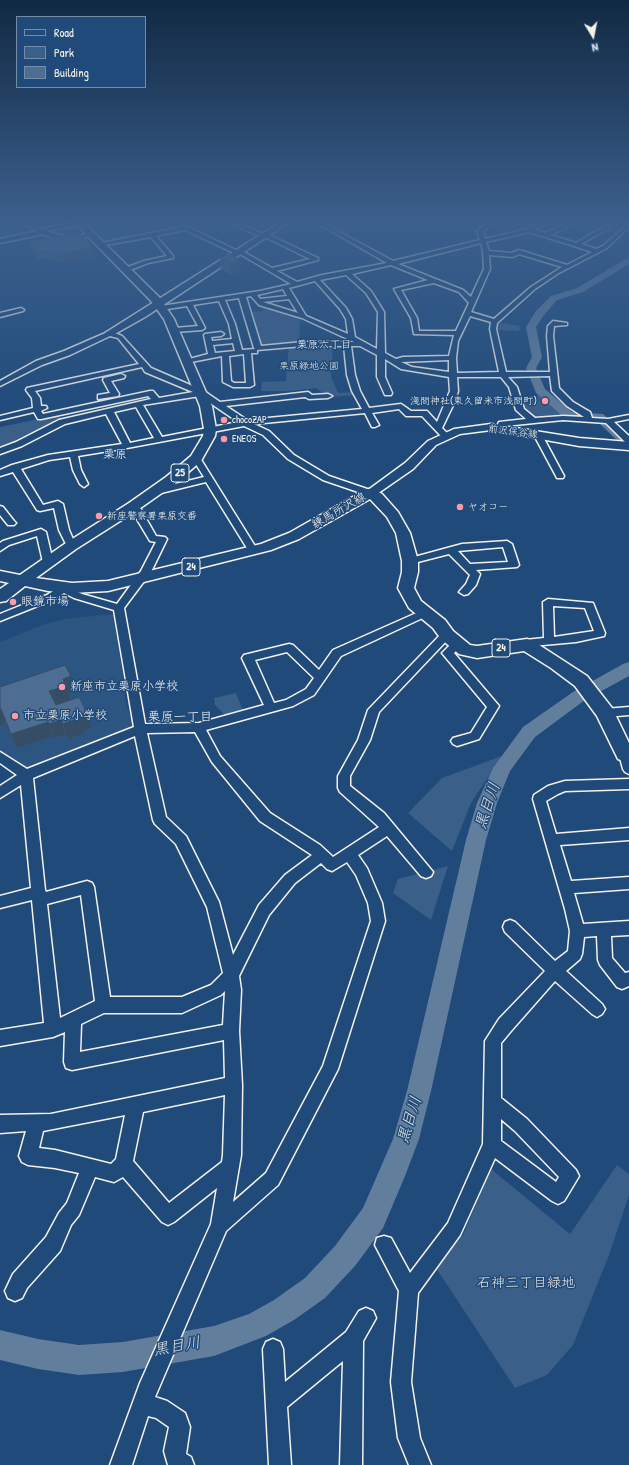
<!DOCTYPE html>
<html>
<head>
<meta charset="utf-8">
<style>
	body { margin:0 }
	#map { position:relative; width:629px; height:1465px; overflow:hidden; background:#1f4a7a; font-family:"Patrick Hand",sans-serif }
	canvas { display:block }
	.legend { position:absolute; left:16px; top:16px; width:130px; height:72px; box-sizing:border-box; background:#1f4a7a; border:1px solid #748da6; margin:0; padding:5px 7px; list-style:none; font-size:12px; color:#f4f1e8 }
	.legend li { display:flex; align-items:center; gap:8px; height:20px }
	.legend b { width:20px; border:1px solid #748da6 }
	.north { position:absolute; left:573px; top:16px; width:40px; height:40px; -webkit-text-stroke:3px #1f4a7a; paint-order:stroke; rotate:170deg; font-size:11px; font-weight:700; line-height:16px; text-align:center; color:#f4f1e8 }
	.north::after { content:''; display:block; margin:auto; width:14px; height:18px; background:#f4f1e8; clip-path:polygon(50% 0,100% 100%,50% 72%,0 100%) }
</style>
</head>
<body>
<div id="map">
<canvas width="629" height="1465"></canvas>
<ul class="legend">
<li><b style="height:5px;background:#1f4a7a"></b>Road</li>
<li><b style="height:11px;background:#3a5f88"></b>Park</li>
<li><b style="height:11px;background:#4d6e92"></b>Building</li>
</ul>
<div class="north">N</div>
</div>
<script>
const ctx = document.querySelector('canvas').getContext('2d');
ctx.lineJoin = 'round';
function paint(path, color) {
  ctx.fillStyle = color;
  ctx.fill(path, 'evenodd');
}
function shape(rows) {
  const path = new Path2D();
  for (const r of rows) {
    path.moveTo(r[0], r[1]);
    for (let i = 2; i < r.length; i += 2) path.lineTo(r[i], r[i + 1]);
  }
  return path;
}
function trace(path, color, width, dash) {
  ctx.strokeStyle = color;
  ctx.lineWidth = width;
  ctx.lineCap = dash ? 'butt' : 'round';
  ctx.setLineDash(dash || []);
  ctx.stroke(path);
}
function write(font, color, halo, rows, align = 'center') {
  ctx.font = font + ' "Patrick Hand","Klee One",sans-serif';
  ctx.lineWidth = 3;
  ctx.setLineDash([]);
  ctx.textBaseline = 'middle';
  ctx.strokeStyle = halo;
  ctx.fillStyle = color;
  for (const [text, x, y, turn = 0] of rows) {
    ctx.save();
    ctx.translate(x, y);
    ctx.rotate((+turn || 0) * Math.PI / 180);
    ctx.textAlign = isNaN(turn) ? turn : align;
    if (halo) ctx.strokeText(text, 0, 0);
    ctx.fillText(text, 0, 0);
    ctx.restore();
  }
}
paint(shape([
	[113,614,122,670,126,705,136,729,29,771,0,752,0,642,42,625,65,619]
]), '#2d5581');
paint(shape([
	[7,223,22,223,41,231,0,241,0,224],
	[83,223,174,223,179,225,169,227,173,231,102,243],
	[261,304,300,316,299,344,333,344,331,376,338,393,356,392,358,395,329,397,316,388,290,391,261,391,262,382,286,381,289,345,258,348,248,312,263,311],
	[495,322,520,326,519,331,496,330],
	[543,395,570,417,533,419,524,409,519,398],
	[59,415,61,421,0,450,0,427],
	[236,693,244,713,227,717,215,705,214,698],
	[502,756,471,803,452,851,408,813,442,778],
	[448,866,431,920,393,893,398,879],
	[617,1165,629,1174,629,1195,609,1255,573,1345,547,1375,515,1388,436,1268,463,1235,491,1169,570,1234]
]), '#3a5f88');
paint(shape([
	[629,257,629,264,583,292,557,300,544,315,536,327,542,357,536,368,545,389,572,412,603,414,629,438,629,445,626,446,622,445,596,420,565,418,536,393,526,368,532,357,526,327,536,311,551,296,577,288,629,257],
	[629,662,629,676,585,700,535,737,510,771,497,803,486,840,431,1091,419,1139,405,1176,383,1228,355,1266,325,1298,294,1320,266,1336,214,1356,123,1372,79,1375,38,1369,0,1360,0,1330,38,1339,79,1345,123,1342,214,1326,249,1314,274,1300,305,1278,335,1246,363,1208,393,1139,407,1091,466,840,477,803,493,768,523,727,573,692,623,664,629,662]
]), '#627e9d');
const street = shape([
	[21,223,28,223,41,229,72,223,82,223,79,225,46,231,54,234,74,237,91,233,94,235,74,241,53,238,43,234,0,243,0,239,38,231,21,223],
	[229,223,236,223,263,234,267,234,318,258,318,260,277,271,297,282,322,275,387,263,317,223,323,223,393,261,480,240,477,231,488,223,494,223,483,231,485,239,527,229,539,223,546,223,534,230,545,233,568,223,575,223,551,235,576,243,607,225,611,225,611,227,581,244,596,249,603,246,629,223,629,227,607,248,557,274,535,289,497,323,496,329,506,372,550,372,547,336,548,326,553,321,567,323,567,325,554,326,553,336,559,388,573,402,590,412,592,418,608,419,629,415,629,419,614,422,629,436,629,443,626,443,606,423,563,420,505,426,503,430,497,430,496,428,499,422,526,419,516,410,509,387,501,377,457,377,458,391,455,401,442,428,447,433,443,435,440,435,422,416,406,416,399,409,372,413,379,425,375,427,372,427,365,413,254,424,269,431,294,455,329,476,373,491,374,493,373,495,370,496,323,480,288,459,263,435,244,426,127,448,78,456,81,470,88,484,84,487,80,484,73,470,70,457,49,460,21,469,43,505,58,501,63,504,69,530,76,546,74,548,68,548,59,530,54,508,40,511,37,510,13,472,0,476,0,470,12,465,48,455,122,444,106,414,65,424,22,446,0,454,0,448,16,442,59,420,151,399,148,396,41,419,38,419,34,412,0,420,0,416,33,408,32,398,26,390,27,388,139,364,118,338,110,336,70,355,42,365,0,386,0,381,36,361,64,351,110,331,122,336,151,368,204,391,220,402,308,392,312,395,328,394,332,396,328,398,309,399,305,397,226,406,247,420,362,409,352,391,347,375,344,346,303,346,257,350,257,353,251,353,254,385,250,387,233,387,223,382,222,356,186,363,182,361,208,354,204,335,205,334,221,332,224,334,221,336,211,337,212,341,232,339,229,324,219,301,193,305,205,328,202,330,175,332,172,330,175,328,198,326,187,306,161,310,158,308,161,306,260,291,291,284,240,254,236,254,185,230,156,236,173,256,173,258,148,263,130,270,127,268,128,267,144,261,167,256,151,237,100,246,97,244,186,226,238,251,242,251,272,268,310,259,265,237,261,237,229,223],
	[529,232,574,246,592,252,567,265,519,250,512,253,489,251,486,242,529,232],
	[481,243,483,250,484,269,471,297,463,290,398,264,481,243],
	[519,254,562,267,531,287,494,319,471,312,490,269,489,255,513,257,519,254],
	[391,265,428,280,394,289,411,318,414,334,454,335,449,356,403,357,396,359,385,353,384,312,371,291,352,274,391,265],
	[346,275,366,293,378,312,377,349,355,337,352,319,346,308,320,280,346,275],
	[315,281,340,309,346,319,348,334,306,316,289,288,315,281],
	[434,283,459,292,469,303,456,331,419,331,417,318,401,290,434,283],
	[283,289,287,296,260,299,257,295,283,289],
	[251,296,259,305,302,318,354,342,303,342,261,346,246,297,251,296],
	[239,298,254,348,255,349,242,350,235,324,225,300,239,298],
	[289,299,298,313,263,302,289,299],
	[470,316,491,322,490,329,499,372,457,373,456,358,458,341,470,316],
	[233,343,235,351,215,353,213,345,233,343],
	[351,346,360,346,377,355,377,377,385,395,391,395,392,393,385,377,385,359,401,369,449,377,450,391,437,422,427,411,411,411,401,404,369,408,360,391,355,375,351,346],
	[244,354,246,383,234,383,231,381,229,356,244,354],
	[449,360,449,372,412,367,401,362,449,360],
	[142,367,145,372,193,392,159,398,153,391,150,391,43,414,41,411,47,408,46,406,41,406,40,398,35,391,142,367],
	[550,376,552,391,567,406,584,417,563,416,535,418,524,409,517,387,508,377,550,376],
	[200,396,238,422,162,437,143,405,200,396],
	[136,407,154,438,130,443,114,412,136,407],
	[21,308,24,310,23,311,0,317,0,313,21,308],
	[121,374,125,376,124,378,111,381,119,394,118,396,98,399,98,395,110,393,103,380,104,378,121,374],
	[535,433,541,433,542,435,564,476,563,478,557,478,556,476,534,435,535,433],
	[196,455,200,458,258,551,256,553,250,553,206,482,153,495,149,492,150,490,204,477,192,458,196,455],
	[134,503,139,506,156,536,165,537,167,539,151,572,124,608,145,724,199,723,264,705,242,658,244,655,289,644,293,645,319,670,333,650,421,611,429,611,430,613,429,615,341,656,314,695,293,706,206,730,220,756,270,813,320,845,333,857,379,827,340,792,338,788,338,776,358,740,368,710,443,632,451,632,452,635,379,712,370,740,350,776,350,786,384,813,433,872,431,876,426,878,421,876,387,836,358,855,367,868,382,903,385,921,338,1069,278,1185,226,1231,155,1397,167,1401,185,1413,190,1427,186,1454,191,1457,194,1465,168,1465,164,1451,169,1427,156,1418,148,1416,132,1465,110,1465,140,1383,211,1224,217,1188,174,1222,168,1225,162,1222,123,1177,114,1182,95,1177,79,1215,71,1225,60,1251,27,1288,22,1298,15,1301,8,1298,5,1291,13,1274,46,1237,59,1213,67,1203,79,1173,55,1168,28,1165,22,1162,19,1156,26,1131,0,1133,0,1115,51,1114,225,1078,224,1040,72,1070,66,1068,64,1062,65,1032,53,1037,0,1046,0,1030,44,1023,32,900,0,908,0,896,31,888,21,785,0,798,0,786,17,775,0,763,0,752,27,769,134,727,114,610,74,598,64,593,55,599,0,621,0,614,47,595,63,585,82,594,117,604,141,571,156,542,150,541,129,506,134,503],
	[287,652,314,678,306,689,286,700,274,703,255,660,287,652],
	[195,732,212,762,260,821,312,855,285,875,259,905,233,955,219,902,186,836,166,817,147,733,195,732],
	[135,736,153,820,155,824,176,844,207,907,223,973,211,985,182,997,110,997,94,887,92,883,87,881,46,892,45,890,33,778,135,736],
	[347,862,356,875,368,903,371,921,323,1066,266,1173,233,1202,241,1155,242,1085,239,1031,241,990,239,976,269,915,295,883,321,863,327,869,332,871,347,862],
	[81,895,95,1001,60,1018,47,904,81,895],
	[225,991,223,1025,80,1052,81,1024,104,1013,182,1013,221,995,225,991],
	[225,1095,223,1155,222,1162,169,1203,133,1161,143,1112,225,1095],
	[125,1115,116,1159,111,1164,55,1150,39,1148,43,1131,125,1115],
	[0,506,3,507,14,521,16,523,14,525,8,525,0,515,0,506],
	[41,529,46,532,53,562,51,564,48,565,43,562,37,536,9,545,0,551,0,543,3,541,41,529],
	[507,541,512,544,519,565,517,567,476,570,480,574,476,585,468,594,464,595,459,592,466,584,470,575,449,554,410,564,405,561,407,559,462,544,507,541],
	[503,547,508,562,470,564,458,551,503,547],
	[548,599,593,603,605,633,604,636,576,642,532,646,527,649,523,648,522,645,525,640,544,638,543,602,548,599],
	[553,606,585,608,594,631,554,637,553,606],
	[457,641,461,642,462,645,454,653,499,706,479,739,457,746,453,744,451,741,453,738,471,733,487,707,442,653,453,642,457,641],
	[629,707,629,715,605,717,601,716,599,713,601,710,605,709,629,707],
	[625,749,629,751,629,774,625,772,623,769,619,754,621,751,625,749],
	[629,779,629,789,565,791,558,794,546,801,556,834,629,828,629,840,560,845,571,881,629,877,629,889,574,893,583,924,629,921,629,935,611,936,612,958,625,973,629,972,629,986,622,989,617,987,600,965,598,960,597,936,584,937,582,954,580,959,566,971,602,1004,605,1009,602,1014,597,1017,592,1014,555,981,511,1031,501,1043,501,1098,527,1119,576,1170,579,1176,564,1201,558,1204,552,1201,495,1158,460,1235,418,1293,411,1382,420,1438,431,1465,409,1465,398,1438,391,1382,399,1291,375,1245,377,1238,384,1236,391,1238,410,1273,448,1223,483,1144,485,1041,499,1019,545,971,505,932,503,927,505,922,510,920,515,922,555,961,568,951,570,931,565,909,533,799,534,795,548,786,565,781,629,779],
	[501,1119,515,1131,559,1177,556,1182,501,1141,501,1119],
	[366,1308,373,1311,376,1318,363,1341,362,1465,340,1465,343,1361,287,1407,291,1465,269,1465,263,1349,266,1342,273,1339,280,1342,283,1349,285,1382,346,1332,359,1311,366,1308]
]);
const secondary = shape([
	[279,223,288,223,145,317,113,335,110,336,105,333,279,223],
	[491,424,579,438,629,442,629,450,579,446,491,430,460,434,436,445,413,469,374,496,366,496,364,493,405,463,428,441,454,429,491,424]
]);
const primary = shape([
	[75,223,84,223,159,297,174,319,212,406,216,429,215,436,201,461,176,483,139,509,76,549,36,578,72,583,108,581,261,544,289,533,365,490,370,489,375,490,382,494,398,512,410,533,418,561,418,572,414,588,421,601,445,620,453,631,470,645,477,646,527,639,533,641,587,676,612,708,629,743,629,763,618,759,597,716,575,686,551,668,524,651,477,658,459,654,441,639,433,628,409,608,398,588,402,572,402,561,396,533,387,517,370,499,299,539,271,550,108,591,72,593,48,591,25,586,6,601,0,602,0,589,9,583,0,581,0,571,20,575,66,543,129,503,166,477,191,456,203,436,204,429,200,406,164,319,151,301,75,223]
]);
trace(street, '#f4f1e8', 3);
trace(secondary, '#f4f1e8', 3);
trace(primary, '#f4f1e8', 3);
paint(street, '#1f4a7a');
paint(secondary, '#1f4a7a');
paint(primary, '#1f4a7a');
paint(shape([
	[29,241,94,257,63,262,37,258,31,250],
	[220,257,240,260,241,272,230,275,221,269],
	[0,687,75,691,69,693,71,700,91,728,84,730,84,733,68,739,66,734,54,738,54,736,17,748,7,724,0,726]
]), '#425f7e');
paint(shape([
	[93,248,94,257,63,262,61,254],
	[240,260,241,272,230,275,229,263],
	[71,676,75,691,69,693,71,700,54,706,49,691,63,679],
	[1,709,7,723,0,726,0,710],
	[87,713,91,728,84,730,84,733,68,739,63,724,79,716],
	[61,720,66,734,54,738,49,724],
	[48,722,54,736,17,748,11,734]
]), '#364d66');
const building = shape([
	[79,233,93,248,61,254,35,250,29,241,79,233],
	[230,254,240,260,229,263,220,257,230,254],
	[65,665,71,676,63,679,66,686,49,691,56,705,79,697,87,713,79,716,80,718,63,724,61,720,49,724,48,722,11,734,1,709,0,710,0,687,65,665]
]);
paint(building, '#4d6e92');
trace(building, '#364d66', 1);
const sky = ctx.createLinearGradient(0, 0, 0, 428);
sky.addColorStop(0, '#112943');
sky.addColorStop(0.52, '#3c608d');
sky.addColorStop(1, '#3c608d00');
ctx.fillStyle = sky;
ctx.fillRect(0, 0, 629, 428);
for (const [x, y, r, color] of [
	[545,401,4,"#ff9aa2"],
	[224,420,4,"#ff9aa2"],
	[224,439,4,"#ff9aa2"],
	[460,507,4,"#ff9aa2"],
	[99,516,4,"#ff9aa2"],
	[13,602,4,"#ff9aa2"],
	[62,687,4,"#ff9aa2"],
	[15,716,4,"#ff9aa2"]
]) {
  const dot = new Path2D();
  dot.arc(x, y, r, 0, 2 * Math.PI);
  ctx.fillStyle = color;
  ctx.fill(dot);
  trace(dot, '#1f4a7a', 1.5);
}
write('10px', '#e1e2de', '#1f4a7a', [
	["栗原緑地公園",309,366]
]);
write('10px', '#f4f1e8', '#1f4a7a', [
	["淺間神社(東久留米市浅間町)",537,401,"right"],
	["chocoZAP",232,420],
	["ENEOS",232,439],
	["ヤオコー",468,507],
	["新座警察署栗原交番",107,516]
], 'left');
write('10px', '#f4f1e8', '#1f4a7a', [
	["前沢保谷線",513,432,7]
]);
write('11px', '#f4f1e8', '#1f4a7a', [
	["栗原六丁目",324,345]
]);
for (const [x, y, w] of [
	[180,473,18],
	[191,567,18],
	[501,648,18]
]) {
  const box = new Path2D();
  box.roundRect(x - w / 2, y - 9, w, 18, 3);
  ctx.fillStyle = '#1f4a7a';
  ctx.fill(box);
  trace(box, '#f4f1e8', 1);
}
write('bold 11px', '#f4f1e8', null, [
	["25",180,473],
	["24",191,567],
	["24",501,648]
]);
write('12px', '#f4f1e8', '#1f4a7a', [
	["栗原",115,455]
]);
write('12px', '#f4f1e8', '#1f4a7a', [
	["練馬所沢線",339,511,-30]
]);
write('12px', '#f4f1e8', '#1f4a7a', [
	["眼鏡市場",21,602],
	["新座市立栗原小学校",70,687],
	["市立栗原小学校",23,716]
], 'left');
write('13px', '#f4f1e8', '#1f4a7a', [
	["栗原一丁目",180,718]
]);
write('14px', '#e1e2de', '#1f4a7a', [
	["石神三丁目緑地",526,1283]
]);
write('italic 16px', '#dee0dd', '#1f4a7a', [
	["黒目川",488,806,-71],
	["黒目川",410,1120,-73],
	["黒目川",177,1347,-10]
]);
</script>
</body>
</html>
